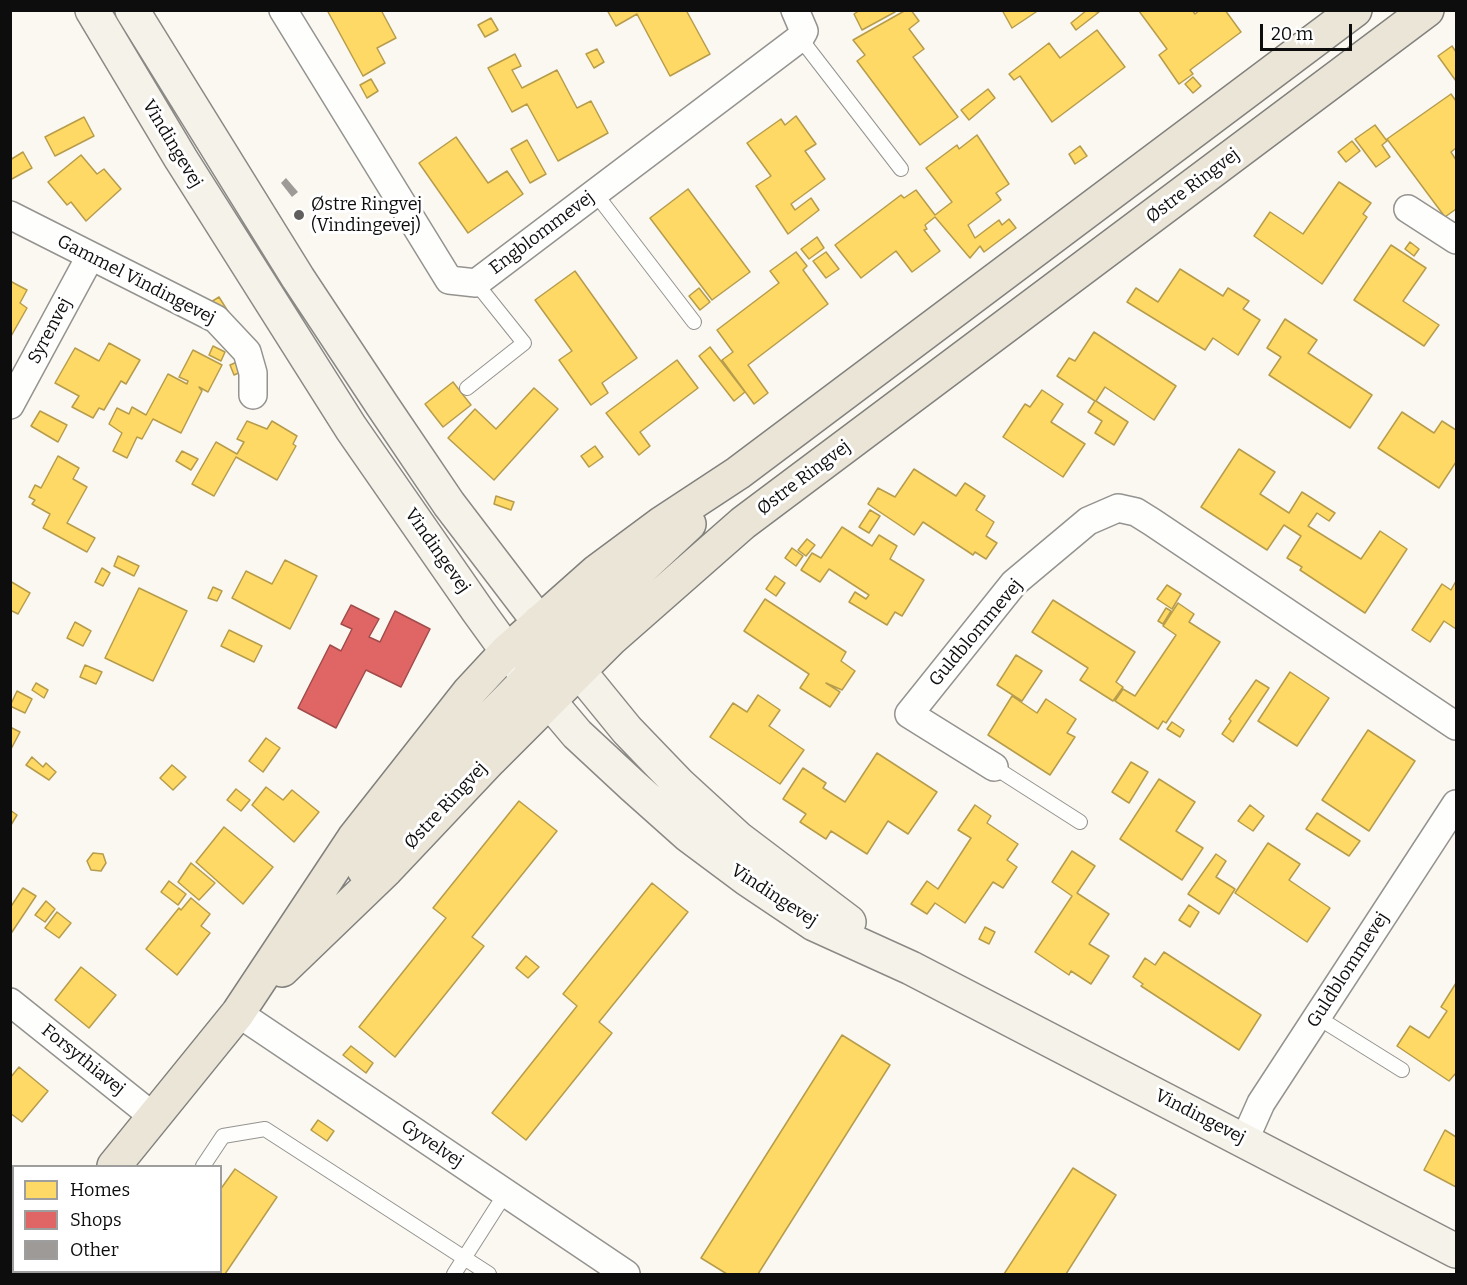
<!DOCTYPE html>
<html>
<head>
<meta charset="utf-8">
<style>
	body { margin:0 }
	#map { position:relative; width:1467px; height:1285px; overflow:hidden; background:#fbf8f1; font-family:Bitter,serif }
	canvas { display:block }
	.frame { position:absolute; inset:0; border:12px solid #0d0d0d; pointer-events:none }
	.legend { position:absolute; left:12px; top:1165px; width:210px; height:108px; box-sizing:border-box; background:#fff; border:2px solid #9e9e9e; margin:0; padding:8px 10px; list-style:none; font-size:18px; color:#0d0d0d }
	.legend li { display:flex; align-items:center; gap:12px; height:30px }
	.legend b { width:30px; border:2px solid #9e9e9e }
	.scale { position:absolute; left:1260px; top:24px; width:92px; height:27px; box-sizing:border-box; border:3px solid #0d0d0d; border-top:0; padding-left:8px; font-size:18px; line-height:21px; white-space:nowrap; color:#0d0d0d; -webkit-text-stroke:4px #fff; paint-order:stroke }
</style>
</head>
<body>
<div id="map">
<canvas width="1467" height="1285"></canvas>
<div class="frame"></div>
<ul class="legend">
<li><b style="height:16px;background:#ffd966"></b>Homes</li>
<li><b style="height:16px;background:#e06666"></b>Shops</li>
<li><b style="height:16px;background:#9e9a97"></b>Other</li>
</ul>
<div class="scale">20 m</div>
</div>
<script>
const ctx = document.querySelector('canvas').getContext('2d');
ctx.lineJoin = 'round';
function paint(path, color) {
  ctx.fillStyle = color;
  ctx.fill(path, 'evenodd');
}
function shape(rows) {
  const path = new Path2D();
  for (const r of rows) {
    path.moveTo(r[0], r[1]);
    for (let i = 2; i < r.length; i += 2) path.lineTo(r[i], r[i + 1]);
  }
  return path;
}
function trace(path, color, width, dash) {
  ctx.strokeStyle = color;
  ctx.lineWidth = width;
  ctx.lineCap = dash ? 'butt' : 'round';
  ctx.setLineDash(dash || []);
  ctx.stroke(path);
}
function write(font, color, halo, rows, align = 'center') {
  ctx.font = font + ' Bitter,serif';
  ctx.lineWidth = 6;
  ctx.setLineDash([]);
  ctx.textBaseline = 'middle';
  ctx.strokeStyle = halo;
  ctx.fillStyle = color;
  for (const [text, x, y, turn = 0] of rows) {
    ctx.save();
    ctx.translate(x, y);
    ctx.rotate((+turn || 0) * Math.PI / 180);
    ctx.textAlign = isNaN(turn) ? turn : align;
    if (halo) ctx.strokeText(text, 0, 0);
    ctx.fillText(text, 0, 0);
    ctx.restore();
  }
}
const homes = shape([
	[327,10,381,10,396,38,377,48,385,63,363,76,327,10],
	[607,10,686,10,710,54,670,76,637,14,616,26,607,10],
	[860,10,894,10,895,12,862,30,854,14,860,10],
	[906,10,911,10,919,21,909,29,924,49,913,57,958,117,920,145,857,61,865,55,853,40,906,10],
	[1002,10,1039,10,1012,28,1002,10],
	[1087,10,1099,12,1076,30,1071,23,1087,10],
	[1192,10,1195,14,1200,10,1225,10,1241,32,1190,70,1193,74,1179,84,1159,55,1167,49,1139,11,1192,10],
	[491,18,498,30,485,37,478,25,491,18],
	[1097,30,1125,67,1052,122,1020,76,1014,80,1009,74,1049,43,1060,58,1097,30],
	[1452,46,1456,52,1456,81,1438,56,1452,46],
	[597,49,604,62,594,68,586,54,597,49],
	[515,54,521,66,512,70,522,88,557,70,577,108,591,101,608,133,558,161,527,104,512,112,488,68,515,54],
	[1193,77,1201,86,1193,93,1185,84,1193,77],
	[371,79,378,91,367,98,360,85,371,79],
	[988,89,995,98,969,120,961,110,988,89],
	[1451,94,1456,101,1456,148,1451,152,1456,160,1456,209,1445,217,1387,139,1451,94],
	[796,116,816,144,805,151,825,179,791,204,795,210,811,198,819,210,788,234,756,186,771,176,747,143,781,119,785,125,796,116],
	[84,117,94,136,55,156,45,137,84,117],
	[1375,125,1387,141,1382,145,1390,157,1376,167,1355,139,1375,125],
	[977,135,1009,184,996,193,1001,200,968,225,975,238,999,220,1002,225,1009,219,1016,228,984,252,980,246,970,258,935,217,925,225,927,229,924,230,940,251,912,272,896,251,861,278,835,245,901,195,904,198,916,190,935,215,952,202,926,168,957,145,959,149,977,135],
	[456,137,488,183,507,171,523,194,468,233,419,163,456,137],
	[527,140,546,174,530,183,511,149,527,140],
	[1352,141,1360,151,1346,162,1338,152,1352,141],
	[1080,146,1087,156,1075,164,1069,154,1080,146],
	[23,152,32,168,10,180,10,160,23,152],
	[81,155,97,174,104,169,121,189,86,221,71,202,67,205,48,182,81,155],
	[1339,182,1371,203,1363,214,1367,217,1322,284,1254,236,1270,212,1303,234,1339,182],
	[688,189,750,272,712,300,650,218,688,189],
	[817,237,824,248,809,259,801,249,817,237],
	[1410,242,1419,249,1414,256,1405,249,1410,242],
	[1391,245,1426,268,1403,301,1439,325,1424,346,1354,300,1391,245],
	[796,252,807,266,803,270,828,304,748,365,768,393,754,404,722,360,733,352,717,330,779,283,770,271,796,252],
	[826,252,839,269,826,278,813,261,826,252],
	[1180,269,1223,296,1228,288,1249,301,1243,309,1260,320,1238,355,1213,338,1205,350,1127,302,1136,288,1158,302,1180,269],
	[575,271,637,358,602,383,608,393,591,405,559,360,572,351,535,300,575,271],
	[10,281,27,290,20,303,27,308,10,338,10,281],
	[699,288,710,302,700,310,689,296,699,288],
	[219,297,229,313,211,302,219,297],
	[1285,319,1317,340,1308,353,1372,395,1350,428,1269,375,1281,357,1267,348,1285,319],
	[1094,332,1176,386,1154,420,1105,387,1096,401,1128,422,1114,445,1095,433,1102,421,1088,412,1095,401,1057,376,1069,358,1075,361,1094,332],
	[109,343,140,360,126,384,121,381,104,410,99,408,93,418,72,407,79,396,55,383,75,348,99,361,109,343],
	[213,346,225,352,221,361,209,355,213,346],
	[710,347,745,392,734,401,699,356,710,347],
	[193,350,222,365,208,392,199,387,202,391,181,433,153,419,142,439,137,437,127,458,113,451,122,433,109,424,117,408,129,414,132,407,146,415,168,374,187,384,188,381,179,377,193,350],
	[677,360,698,388,640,432,650,446,639,455,606,413,677,360],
	[237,362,241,372,234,375,230,365,237,362],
	[453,382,471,405,443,427,425,404,453,382],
	[534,388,558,409,494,480,448,438,475,409,496,429,534,388],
	[1042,390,1063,404,1051,422,1085,444,1063,477,1003,437,1025,404,1030,407,1042,390],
	[40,411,67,425,58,442,31,426,40,411],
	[1402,412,1434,433,1442,421,1456,430,1456,462,1439,488,1378,448,1402,412],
	[247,421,267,429,272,421,297,436,293,444,296,446,277,480,236,457,214,496,192,484,216,442,237,454,244,442,237,439,247,421],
	[595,446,603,457,589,467,581,456,595,446],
	[1239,449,1275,472,1260,494,1289,513,1302,492,1335,513,1329,521,1317,513,1308,526,1361,559,1380,531,1407,549,1365,613,1300,570,1302,567,1287,558,1301,536,1284,525,1267,550,1201,507,1239,449],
	[182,451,198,459,191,470,176,461,182,451],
	[58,456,79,468,73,479,87,487,67,523,95,538,87,552,43,528,50,514,32,504,35,500,29,497,35,485,41,488,58,456],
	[914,469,956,496,965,483,985,496,976,510,994,522,986,536,997,543,986,559,975,552,973,555,923,522,914,535,868,504,878,488,895,497,914,469],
	[496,496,514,502,511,510,494,504,496,496],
	[870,510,880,516,869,533,859,527,870,510],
	[842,527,872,546,879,535,897,546,890,559,924,580,902,616,895,612,887,625,849,602,855,592,866,599,869,595,829,569,820,582,801,570,812,553,821,558,842,527],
	[807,539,815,545,806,556,798,550,807,539],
	[792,548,803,556,796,566,785,558,792,548],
	[118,556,139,566,134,576,114,566,118,556],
	[285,560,317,576,290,629,232,598,246,571,272,584,285,560],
	[102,568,110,573,103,586,95,582,102,568],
	[775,576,785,583,776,596,766,589,775,576],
	[10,581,30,593,18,614,10,610,10,581],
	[1456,581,1456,629,1444,621,1430,642,1412,630,1442,584,1451,590,1456,581],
	[1167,585,1181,594,1172,609,1157,599,1167,585],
	[213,587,222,591,217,601,208,598,213,587],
	[139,588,187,611,153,681,105,658,139,588],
	[765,599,846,652,841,661,855,671,842,690,826,683,840,692,830,707,800,688,809,674,744,631,765,599],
	[1053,600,1135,652,1116,682,1123,687,1113,701,1080,680,1088,668,1032,632,1053,600],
	[1178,603,1194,614,1189,622,1220,642,1166,723,1163,721,1158,729,1115,701,1123,689,1135,696,1176,635,1163,626,1178,603],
	[1166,608,1171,611,1163,624,1158,621,1166,608],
	[75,622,91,631,83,646,67,638,75,622],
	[229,630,262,646,254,662,221,646,229,630],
	[1016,655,1042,671,1022,701,997,685,1016,655],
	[85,665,102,672,96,684,80,677,85,665],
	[1290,672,1329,698,1297,746,1258,721,1290,672],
	[1256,680,1269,688,1233,742,1222,734,1231,721,1229,719,1256,680],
	[36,683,48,690,44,698,32,690,36,683],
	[17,691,32,699,25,713,10,706,17,691],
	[758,695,780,710,769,726,804,750,780,784,710,737,733,703,747,712,758,695],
	[1012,696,1037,713,1046,699,1076,719,1067,733,1075,737,1050,775,988,735,1012,696],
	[1172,722,1184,730,1180,737,1167,729,1172,722],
	[10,727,20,732,10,751,10,727],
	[1368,730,1415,761,1369,831,1322,800,1368,730],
	[266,738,280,748,263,772,249,761,266,738],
	[877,753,937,792,908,834,888,821,867,854,831,831,826,839,800,822,806,814,783,799,803,768,826,783,823,788,845,802,877,753],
	[32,757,43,767,46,763,56,772,49,780,26,765,32,757],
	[1131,762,1148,772,1129,803,1112,792,1131,762],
	[172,765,186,777,173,790,160,778,172,765],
	[1159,779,1195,802,1176,831,1203,848,1182,880,1120,839,1159,779],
	[266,787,283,800,292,790,319,812,294,842,252,805,266,787],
	[236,789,250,800,241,811,227,800,236,789],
	[519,801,557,831,472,937,484,946,395,1057,359,1027,446,918,433,908,519,801],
	[975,805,991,816,987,823,1018,844,1007,860,1017,867,1003,888,993,882,965,923,935,903,927,914,911,904,927,881,938,889,971,838,958,830,975,805],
	[1250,805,1264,816,1253,831,1238,821,1250,805],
	[10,810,17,815,11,825,10,825,10,810],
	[1317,813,1360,841,1349,856,1306,829,1317,813],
	[224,827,273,867,243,904,196,862,224,827],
	[1268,843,1300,864,1289,880,1330,908,1307,942,1235,893,1268,843],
	[1072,851,1095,866,1077,893,1109,914,1089,944,1109,956,1091,984,1071,971,1069,975,1035,952,1072,896,1052,882,1072,851],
	[93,853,103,854,106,863,101,871,91,870,87,861,93,853],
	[1216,854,1226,861,1216,877,1235,889,1219,914,1188,894,1216,854],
	[191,863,215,883,199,900,178,882,191,863],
	[169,881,186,894,178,905,161,892,169,881],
	[652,883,688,912,599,1022,612,1033,526,1140,492,1113,577,1006,563,994,652,883],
	[23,888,36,896,10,935,10,908,23,888],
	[191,898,210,914,201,926,210,933,177,975,146,949,179,908,181,910,191,898],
	[46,901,55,909,45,922,35,915,46,901],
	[1189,905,1199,912,1190,927,1179,920,1189,905],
	[57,912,71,923,59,938,45,928,57,912],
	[985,927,995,932,989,944,979,939,985,927],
	[1164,952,1261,1015,1239,1050,1141,986,1143,984,1133,977,1145,958,1155,965,1164,952],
	[526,956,539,967,528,978,516,968,526,956],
	[81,967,116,995,89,1028,55,1000,81,967],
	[1456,983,1456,1073,1449,1081,1397,1046,1410,1026,1429,1038,1447,1011,1441,1007,1456,983],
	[842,1035,890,1065,758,1274,727,1274,701,1258,842,1035],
	[351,1046,373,1063,366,1073,343,1055,351,1046],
	[19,1067,48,1091,22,1122,10,1113,10,1078,19,1067],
	[318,1120,334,1131,327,1141,311,1130,318,1120],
	[1445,1130,1456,1137,1456,1187,1424,1170,1445,1130],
	[1073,1168,1116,1195,1066,1274,1004,1274,1073,1168],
	[235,1169,277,1197,225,1274,164,1274,166,1272,220,1272,220,1190,235,1169]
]);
paint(homes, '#ffd966');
trace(homes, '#b69c4b', 1.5);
const shops = shape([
	[351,605,379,619,369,637,380,642,395,611,430,629,401,687,366,670,336,728,298,708,330,645,341,651,352,629,341,624,351,605]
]);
paint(shops, '#e06666');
trace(shops, '#a14b4b', 1.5);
paint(shape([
	[286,178,298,192,292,197,281,183]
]), '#9e9a97');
const lane = shape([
	[800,38,901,169],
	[595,193,694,322],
	[467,388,524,343,476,283],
	[994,767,1080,822],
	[1317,1017,1402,1070],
	[203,1166,223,1136,265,1129,489,1274],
	[135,1274,136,1272],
	[454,1274,505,1194]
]);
const street = shape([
	[283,10,449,280,476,283,800,38,804,31,795,10],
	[1408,209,1456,240],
	[10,215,216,319,247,352,253,373,253,395],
	[10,405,90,257],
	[994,767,909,714,1014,583,1088,521,1118,508,1136,512,1152,522,1456,726],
	[10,1002,155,1118],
	[238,1013,626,1274],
	[1245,1139,1261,1103,1456,804]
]);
const secondary = shape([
	[92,10,181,159,351,428,478,611,507,651,577,734,633,786,688,835,747,879,814,924,911,968,1456,1251],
	[132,10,298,278,382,405,449,504,539,622,627,730,679,784,738,838,849,922]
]);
const primary = shape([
	[551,691,558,646,689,524],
	[364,870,389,833,471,737,530,677,539,622],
	[282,970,387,869,490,760,611,639,743,523,1427,10],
	[114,1166,238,1013,354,838,469,692,507,651,596,572,662,523,738,473,1355,10],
	[17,1274,19,1272]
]);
trace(lane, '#949390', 16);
trace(street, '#949390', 30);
trace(secondary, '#8b8986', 36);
trace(primary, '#81807d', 36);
trace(lane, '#fefefd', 14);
trace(street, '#fefefd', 27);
trace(secondary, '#f5f3e9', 33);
trace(primary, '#ebe5d8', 33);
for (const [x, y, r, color] of [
	[299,215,6,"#605f5d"]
]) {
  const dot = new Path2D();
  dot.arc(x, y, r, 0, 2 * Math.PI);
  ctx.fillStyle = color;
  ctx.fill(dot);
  trace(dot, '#fff', 2);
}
write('18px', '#0d0d0d', '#fff', [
	["Vindingevej",172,144,59],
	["Østre Ringvej",1193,186,-37],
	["Engblommevej",542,233,-37],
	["Gammel Vindingevej",136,280,27],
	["Syrenvej",50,331,-62],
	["Østre Ringvej",804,478,-37],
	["Vindingevej",437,551,55],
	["Guldblommevej",976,633,-50],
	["Østre Ringvej",446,806,-47],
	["Vindingevej",774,896,33],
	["Guldblommevej",1348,970,-57],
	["Forsythiavej",83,1060,39],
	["Vindingevej",1200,1117,27],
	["Gyvelvej",432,1144,34]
]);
write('18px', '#0d0d0d', '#fff', [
	["Østre Ringvej",311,205],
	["(Vindingevej)",311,226]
], 'left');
</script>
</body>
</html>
